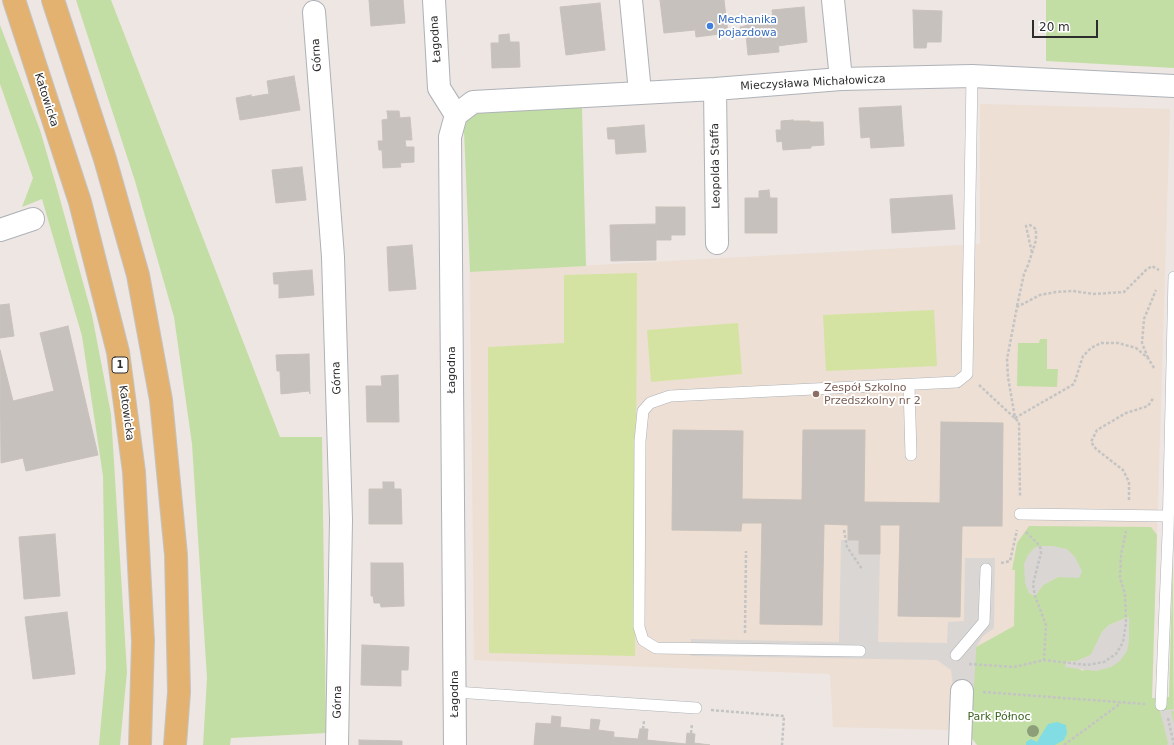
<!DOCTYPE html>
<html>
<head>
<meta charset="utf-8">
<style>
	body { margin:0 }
	#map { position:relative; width:1174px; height:745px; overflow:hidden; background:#ede6e2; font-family:"DejaVu Sans",sans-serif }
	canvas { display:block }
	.scale { position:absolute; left:1032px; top:20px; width:66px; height:18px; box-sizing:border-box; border:2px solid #2d2d2d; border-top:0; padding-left:5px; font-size:12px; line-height:14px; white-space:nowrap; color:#2d2d2d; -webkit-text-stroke:3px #fff; paint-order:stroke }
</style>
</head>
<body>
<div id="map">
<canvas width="1174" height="745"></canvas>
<div class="scale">20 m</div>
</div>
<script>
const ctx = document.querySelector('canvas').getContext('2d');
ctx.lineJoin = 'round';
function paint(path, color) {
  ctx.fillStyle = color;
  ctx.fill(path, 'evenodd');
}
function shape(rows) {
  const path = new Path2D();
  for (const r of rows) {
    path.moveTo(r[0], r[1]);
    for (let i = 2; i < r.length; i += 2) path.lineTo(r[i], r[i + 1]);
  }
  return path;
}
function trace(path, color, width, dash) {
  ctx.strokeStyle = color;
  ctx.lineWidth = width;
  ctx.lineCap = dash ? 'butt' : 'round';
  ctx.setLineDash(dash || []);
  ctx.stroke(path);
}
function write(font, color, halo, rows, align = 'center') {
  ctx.font = font + ' "DejaVu Sans",sans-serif';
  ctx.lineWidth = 3.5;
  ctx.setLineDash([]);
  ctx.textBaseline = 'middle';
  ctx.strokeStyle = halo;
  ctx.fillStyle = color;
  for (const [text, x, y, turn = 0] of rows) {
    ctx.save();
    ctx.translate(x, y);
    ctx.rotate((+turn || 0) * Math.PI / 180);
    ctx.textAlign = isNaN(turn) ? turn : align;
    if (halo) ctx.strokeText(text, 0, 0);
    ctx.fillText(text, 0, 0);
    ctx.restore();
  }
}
paint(shape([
	[980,104,1170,109,1152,698,951,686,949,730,833,727,830,674,474,660,470,272,980,244]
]), '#eddfd3');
paint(shape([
	[76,0,111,0,280,437,322,437,326,733,231,738,230,745,203,745,207,678,192,444,174,317,135,181],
	[1046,0,1174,0,1174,68,1046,61],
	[0,25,40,130,58,192,92,315,111,414,127,672,120,745,99,745,106,668,103,476,82,336,42,199,22,207,33,178,0,84],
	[582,107,586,266,470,272,464,131,467,120,480,111],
	[1040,339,1047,339,1047,369,1058,369,1057,387,1017,386,1018,343,1039,343],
	[1029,526,1151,527,1157,535,1152,698,1169,697,1173,549,1174,745,977,745,970,736,976,647,1014,626,1015,570,1012,570,1017,543],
	[1075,557,1058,577,1043,585,1035,596,1029,593],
	[1126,618,1083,671,1066,662,1077,661,1091,655,1102,632,1109,625]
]), '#c3dea4');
paint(shape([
	[637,273,635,656,489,653,488,347,564,343,564,275],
	[934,310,937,366,826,371,823,315],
	[738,323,742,374,651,382,647,330]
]), '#d5e3a2');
paint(shape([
	[841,540,859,540,880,554,878,642,947,643,948,622,964,621,965,558,995,558,994,628,983,636,976,647,974,687,953,686,951,670,937,660,691,656,691,639,839,642],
	[1040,546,1052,546,1067,549,1075,557,1082,571,1079,578,1058,577,1043,585,1035,596,1029,593,1025,583,1024,564,1028,555,1034,548],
	[1129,617,1129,641,1127,651,1120,661,1111,667,1096,671,1065,667,1066,662,1077,661,1091,655,1102,632,1109,625],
	[1174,709,1174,711,1171,711,1174,724,1174,745,1167,745,1168,743,1160,711]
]), '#dad6d4');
paint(shape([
	[1057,722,1066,725,1067,733,1064,740,1055,745,1026,745,1026,742,1031,739,1037,742,1048,724]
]), '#81dde3');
const building = shape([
	[369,0,403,0,405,23,371,26,369,0],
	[660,0,692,0,695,30,664,33,660,0],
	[692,0,724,0,728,33,696,37,692,0],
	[600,3,605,50,566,55,560,7,600,3],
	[804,7,807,42,778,46,776,22,773,22,772,10,804,7],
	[913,10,942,11,941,42,927,42,926,48,914,48,913,10],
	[773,22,776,22,779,52,748,55,746,35,741,36,740,27,745,26,745,25,773,22],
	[509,34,510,42,519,42,520,67,492,68,491,43,499,43,499,35,509,34],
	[294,76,300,110,265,116,262,95,269,94,267,81,294,76],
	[251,95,251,97,262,95,265,116,240,120,236,98,251,95],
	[901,106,904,146,871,148,870,137,861,138,859,108,901,106],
	[387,111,399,111,400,118,410,117,412,140,405,140,406,147,414,147,414,162,400,163,401,167,383,168,382,150,379,150,378,141,383,141,382,120,388,119,387,111],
	[793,120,793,121,810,121,810,122,823,122,824,145,811,146,811,148,783,150,782,141,777,142,776,130,781,130,781,121,793,120],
	[644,125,646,152,616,154,615,139,608,139,607,128,644,125],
	[302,167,306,200,276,203,272,170,302,167],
	[769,190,770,198,777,198,777,233,745,233,745,198,759,198,759,191,769,190],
	[952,195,955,229,892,233,890,199,952,195],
	[656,207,685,207,685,235,671,235,671,240,656,240,656,207],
	[656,224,656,260,611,261,610,225,656,224],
	[412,245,416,289,389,291,387,247,412,245],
	[312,270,314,295,279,298,279,284,274,284,273,273,312,270],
	[9,304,14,336,0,338,0,305,9,304],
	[68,326,98,455,26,471,23,458,1,463,0,350,13,401,54,391,40,333,68,326],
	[309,354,310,394,309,391,281,394,280,371,277,371,276,355,309,354],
	[398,375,399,422,367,422,366,386,382,386,381,376,398,375],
	[941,422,1003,423,1002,526,962,526,960,617,898,616,900,525,880,525,880,554,859,554,859,540,848,540,848,525,824,524,822,625,760,624,762,523,742,523,741,531,672,530,673,430,743,431,742,499,802,500,803,430,865,430,864,502,940,503,941,422],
	[383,482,394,482,394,489,401,489,402,524,369,524,369,489,383,489,383,482],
	[55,534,60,596,24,599,19,537,55,534],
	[371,563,403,563,404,606,381,607,380,603,374,603,373,596,371,596,371,563],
	[67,612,75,674,33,679,25,617,67,612],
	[362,645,409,647,408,670,401,670,401,686,361,685,362,645],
	[552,716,561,717,560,727,590,730,591,719,600,720,598,730,614,732,613,745,534,745,536,723,551,724,552,716],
	[640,729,648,729,647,740,686,744,687,733,695,734,694,743,710,745,613,745,613,737,638,739,640,729],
	[359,740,402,741,402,745,359,745,359,740]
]);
paint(building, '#c6c1bd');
trace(building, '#c9c1bb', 1);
const service = shape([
	[909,385,911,455],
	[1020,514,1168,516],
	[860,651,656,648,643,640,639,627,640,441,643,411,650,403,670,396,957,382,967,374,972,76],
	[956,655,984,622,986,569],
	[455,692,696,708],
	[1161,705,1168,534,1174,277]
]);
const minor = shape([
	[434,0,439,88,456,115,450,137,455,745],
	[631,0,640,92],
	[833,0,841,79],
	[314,12,333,257,341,520,337,745],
	[715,89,717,243],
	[456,115,473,102,715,89,841,79,972,76,1174,86],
	[0,230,33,219],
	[960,745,962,691]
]);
const primary = shape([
	[14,0,80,202,118,352,134,472,143,641,140,745],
	[53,0,105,159,138,275,161,400,176,555,179,692,175,745]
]);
trace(service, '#aeb2b8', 12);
trace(minor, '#aeb2b8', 24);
trace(primary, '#c4c4c4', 24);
trace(shape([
	[1017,306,1024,274,1028,265,1032,253,1036,240,1036,229,1030,225,1026,226,1032,253],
	[1148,358,1142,343,1144,319,1156,290],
	[1154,368,1148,358,1136,348,1118,343,1101,343,1091,348,1083,356,1074,384,1015,418,1008,377,1007,359,1017,307,1040,295,1056,292,1073,291,1094,294,1124,292,1146,270,1152,266,1159,270],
	[979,385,1019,422,1020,497],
	[1129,500,1129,482,1123,470,1096,449,1091,442,1097,430,1126,413,1148,406,1154,397],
	[844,530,847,547,862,569],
	[1026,532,1040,546,1041,553,1033,584,1035,596,1046,625,1044,660],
	[1001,563,1010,561,1017,530],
	[745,633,746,551],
	[969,664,1014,667,1044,660,1087,665,1104,662,1116,654,1123,642,1126,623,1125,594,1120,578,1121,555,1126,531],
	[983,692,1145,704],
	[711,710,784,716,782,745],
	[1168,718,1174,745],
	[643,729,644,721],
	[691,733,692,724],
	[1064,745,1121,703]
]), '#c4c4c4', 2.5, [3, 2]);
trace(service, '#fff', 11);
trace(minor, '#fff', 22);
trace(primary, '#e3b271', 22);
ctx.fillStyle = '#8d9f79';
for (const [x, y] of [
	[1033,731]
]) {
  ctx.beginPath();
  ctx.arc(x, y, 6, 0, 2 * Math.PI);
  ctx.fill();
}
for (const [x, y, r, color] of [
	[710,26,4,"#3f7fe0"],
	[816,394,4,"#8d6e63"]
]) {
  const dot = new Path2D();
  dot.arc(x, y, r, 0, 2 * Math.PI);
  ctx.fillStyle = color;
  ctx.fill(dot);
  trace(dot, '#fff', 1.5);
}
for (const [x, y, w] of [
	[120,365,16]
]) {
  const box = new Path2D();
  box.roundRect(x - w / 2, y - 8, w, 16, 3);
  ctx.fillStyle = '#fff';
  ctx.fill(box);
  trace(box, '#2d2d2d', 1);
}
write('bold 10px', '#2d2d2d', null, [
	["1",120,365]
]);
write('11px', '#366cbe', '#fff', [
	["Mechanika",718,20],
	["pojazdowa",718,33]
], 'left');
write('11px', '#2d2d2d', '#fff', [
	["Łagodna",436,39,-94],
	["Górna",317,55,-94],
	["Mieczysława Michałowicza",813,83,-3],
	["Katowicka",46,100,72],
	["Leopolda Staffa",716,166,-91],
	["Łagodna",452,370,-90],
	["Górna",337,378,-92],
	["Katowicka",126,413,82],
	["Łagodna",455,694,-90],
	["Górna",338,702,-89]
]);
write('11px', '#785e54', '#fff', [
	["Zespół Szkolno",824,388],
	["Przedszkolny nr 2",824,401]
], 'left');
write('11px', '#3e6523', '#fff', [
	["Park Północ",999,717]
]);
</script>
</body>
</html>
